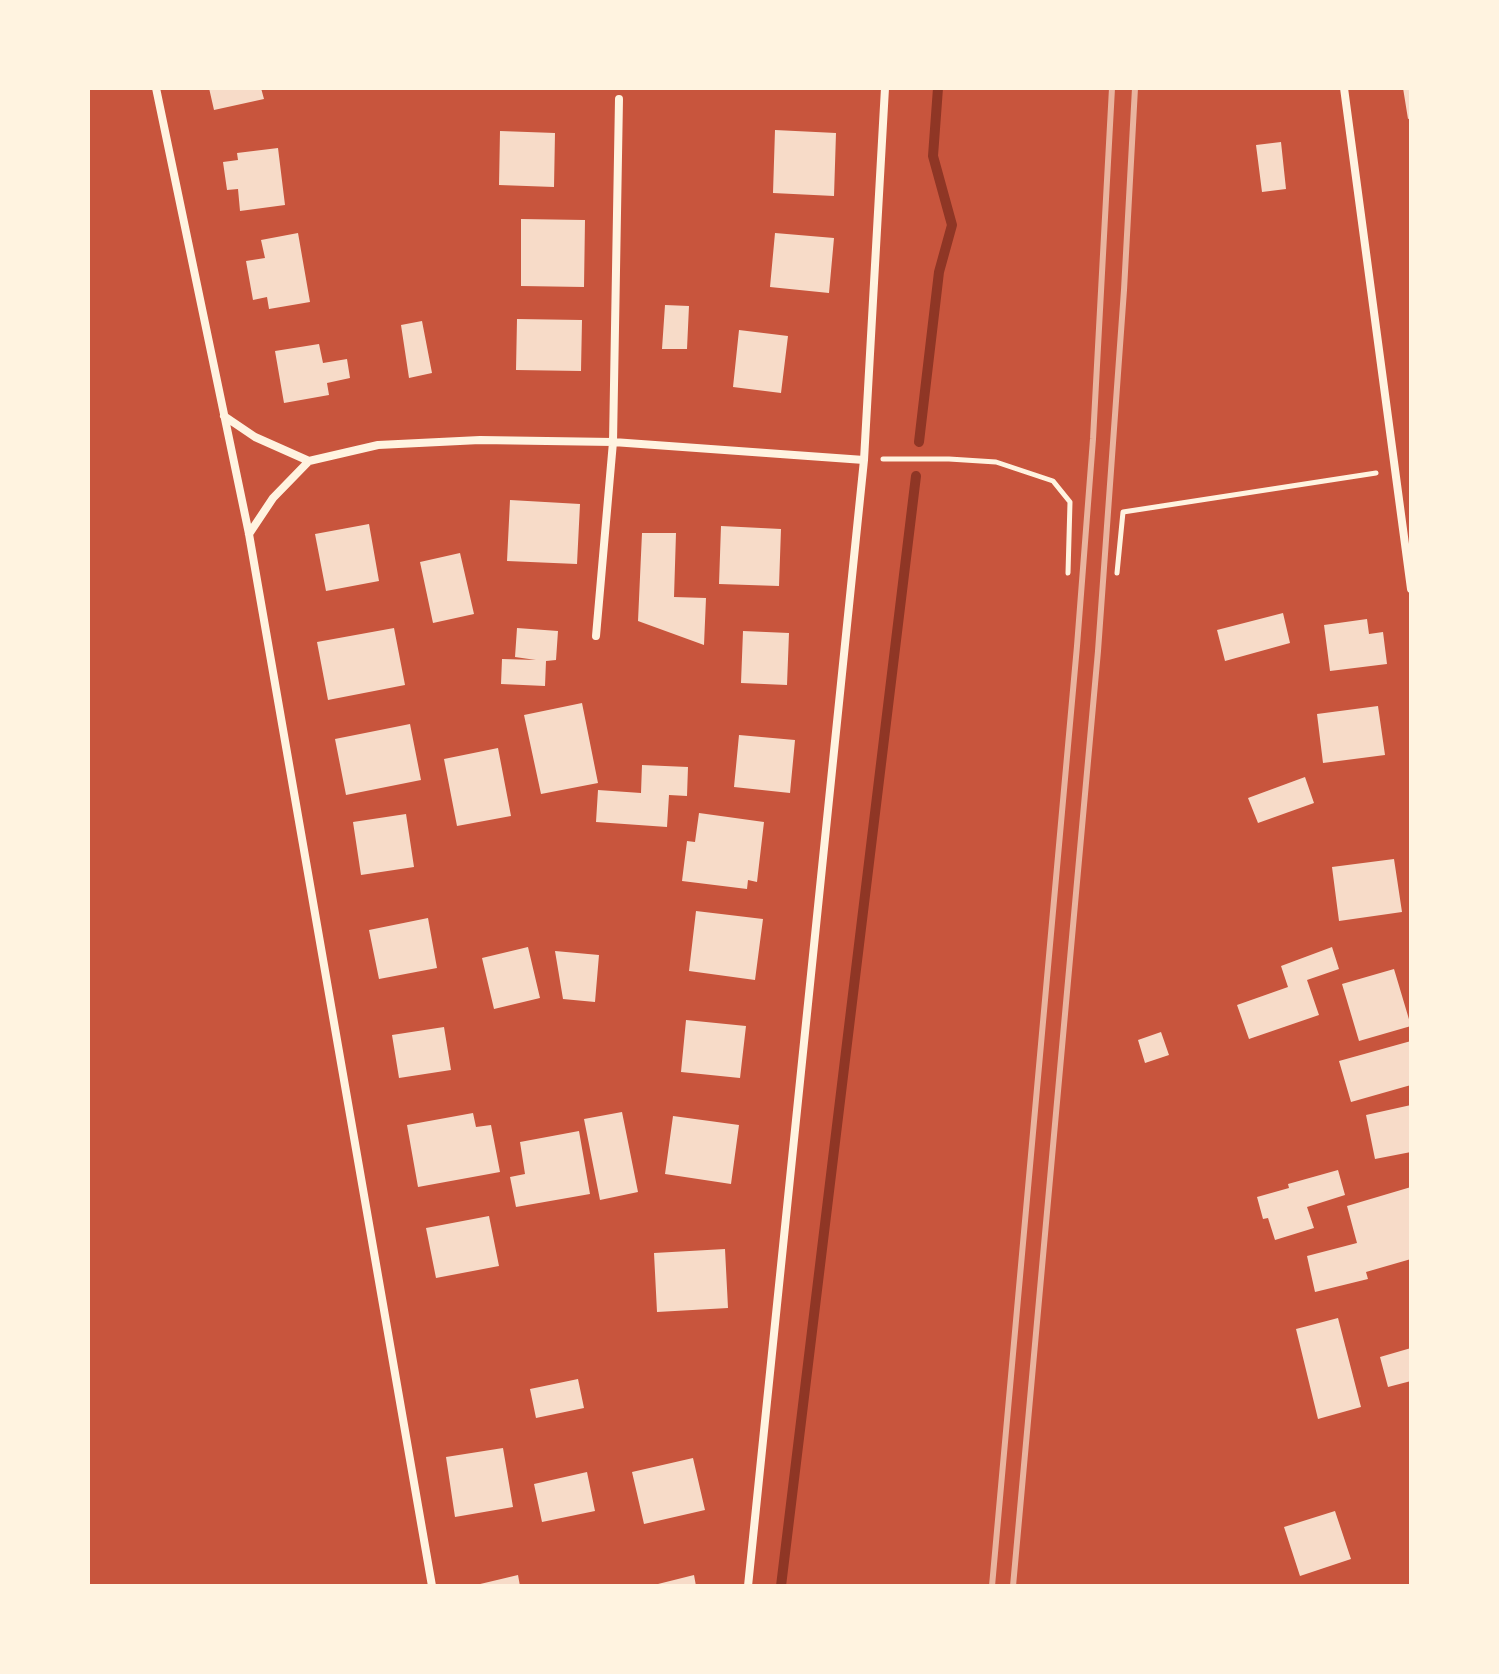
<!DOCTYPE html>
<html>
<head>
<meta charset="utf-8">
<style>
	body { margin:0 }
	#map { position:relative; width:1499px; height:1674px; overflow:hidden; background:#c8553d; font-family:Montserrat,sans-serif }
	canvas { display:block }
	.frame { position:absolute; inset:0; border:90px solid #fff3e0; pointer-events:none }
</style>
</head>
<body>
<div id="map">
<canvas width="1499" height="1674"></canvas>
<div class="frame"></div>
</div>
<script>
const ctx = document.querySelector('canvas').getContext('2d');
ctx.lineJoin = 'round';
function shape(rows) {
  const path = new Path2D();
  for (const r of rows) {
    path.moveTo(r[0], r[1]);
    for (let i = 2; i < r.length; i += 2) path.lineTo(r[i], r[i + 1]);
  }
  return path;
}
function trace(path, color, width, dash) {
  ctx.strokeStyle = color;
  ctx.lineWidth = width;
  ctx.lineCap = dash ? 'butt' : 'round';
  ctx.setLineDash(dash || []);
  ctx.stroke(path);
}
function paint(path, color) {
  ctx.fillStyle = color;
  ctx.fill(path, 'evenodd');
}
trace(shape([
	[919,442,939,272,952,225,933,156,938,88],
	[781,1586,916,476]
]), '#8f3625', 10);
paint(shape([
	[209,88,261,88,264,99,214,110],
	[1403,88,1411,88,1411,118,1408,119],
	[775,130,836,133,834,196,773,193],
	[500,131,555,133,554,187,499,185],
	[1281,142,1286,189,1262,192,1256,145],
	[278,148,285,205,240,211,238,189,227,190,223,162,238,160,237,153],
	[521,219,585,220,584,287,521,286],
	[298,233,310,302,269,309,267,297,253,300,246,261,265,258,261,240],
	[775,233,834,238,829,293,770,287],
	[665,305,689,306,687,349,662,349],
	[517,319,582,320,581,371,516,370],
	[422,321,432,373,409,378,401,325],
	[739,330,788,336,781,393,733,387],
	[319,344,323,363,347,359,350,378,327,383,329,395,284,403,275,351],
	[510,500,580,504,577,564,507,561],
	[369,524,379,581,326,591,315,534],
	[721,526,781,529,779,586,719,584],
	[642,533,676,533,674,597,706,598,704,645,638,621],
	[460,553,474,614,433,623,420,562],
	[1283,613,1290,643,1225,661,1217,630],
	[1367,619,1369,634,1383,632,1387,664,1330,671,1324,625],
	[394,628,405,685,328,700,317,642],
	[517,628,558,631,556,660,546,661,545,686,501,684,502,659,536,660,515,657],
	[743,631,789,633,787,685,741,683],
	[582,703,598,783,541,794,524,715],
	[1378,706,1385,755,1323,763,1317,714],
	[410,724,421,780,346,795,335,739],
	[739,735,795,740,790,793,734,787],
	[498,748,511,816,457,826,444,759],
	[642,765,688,767,687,796,669,795,667,827,596,822,598,790,641,793],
	[1305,777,1314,803,1258,823,1248,798],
	[699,813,764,822,757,882,748,880,747,889,682,881,687,841,695,842],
	[406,814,414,867,361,875,353,822],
	[1394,859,1402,912,1339,921,1332,867],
	[696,911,763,919,755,980,689,971],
	[428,918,437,968,379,979,369,930],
	[528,947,540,998,494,1009,482,958],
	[1332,947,1339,969,1307,980,1319,1015,1249,1039,1237,1005,1288,987,1281,966],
	[555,951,599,955,595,1002,563,999],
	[1394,969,1411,1026,1359,1041,1342,984],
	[686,1020,746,1026,740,1078,681,1072],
	[444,1027,451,1070,399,1078,392,1035],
	[1161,1032,1169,1055,1145,1063,1138,1040],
	[1411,1041,1411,1085,1351,1102,1339,1061],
	[1411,1105,1411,1152,1375,1159,1366,1115],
	[622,1112,638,1192,600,1200,584,1119],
	[473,1113,476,1127,491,1125,500,1172,418,1187,407,1125],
	[673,1116,739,1125,731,1184,665,1174],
	[579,1131,590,1194,516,1207,510,1177,525,1174,520,1142],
	[1338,1170,1345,1195,1307,1207,1314,1228,1275,1240,1268,1218,1263,1219,1257,1197,1289,1188,1288,1184],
	[1411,1187,1411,1259,1366,1272,1368,1279,1315,1292,1307,1256,1357,1243,1347,1206],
	[489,1216,499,1266,436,1278,426,1228],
	[725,1249,728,1308,657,1312,654,1253],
	[1338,1318,1361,1407,1318,1419,1296,1329],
	[1411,1348,1411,1381,1388,1387,1380,1357],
	[578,1379,584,1408,536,1418,530,1389],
	[503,1448,513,1507,455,1517,446,1457],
	[693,1458,705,1510,644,1524,632,1472],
	[587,1472,595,1511,542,1522,534,1484],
	[1335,1511,1351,1559,1300,1576,1284,1527],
	[518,1575,520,1586,476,1586,476,1585],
	[694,1575,696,1586,655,1586,654,1585]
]), '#f7dbc8');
trace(shape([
	[883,459,949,459,996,462,1053,481,1070,502,1068,573],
	[1117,573,1123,512,1376,473]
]), '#fff3e0', 5);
trace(shape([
	[156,88,249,534,432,1586],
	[1344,88,1411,589],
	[224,416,255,437,309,461],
	[249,534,273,498,309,461,378,445,480,440,613,442,864,460],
	[596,636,613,442,619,99],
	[748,1586,864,460,885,88]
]), '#fff3e0', 8);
trace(shape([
	[992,1586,1077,646,1093,439,1112,88],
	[1013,1586,1098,651,1124,290,1135,88]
]), '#e9b49f', 6);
</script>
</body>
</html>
